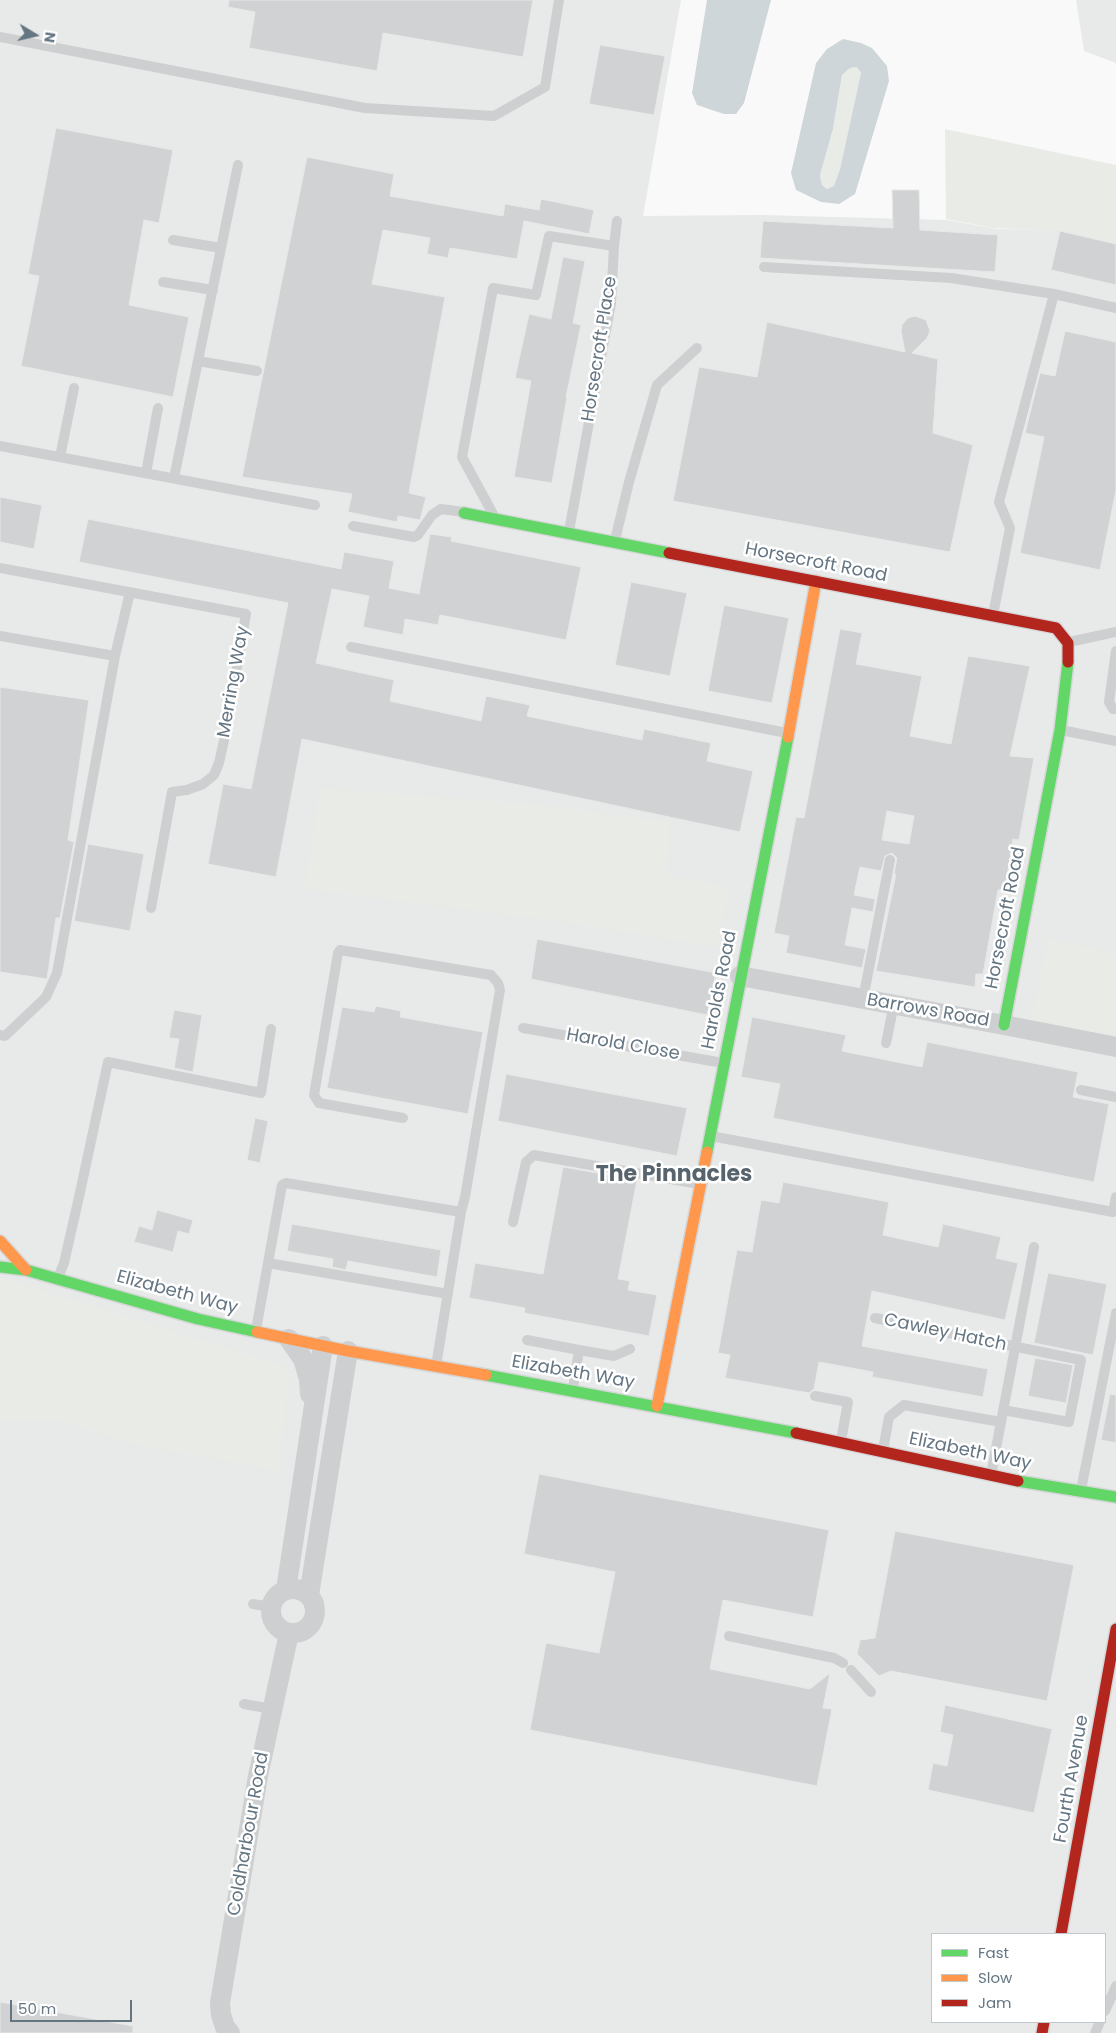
<!DOCTYPE html>
<html>
<head>
<meta charset="utf-8">
<style>
	body { margin:0 }
	#map { position:relative; width:1116px; height:2033px; overflow:hidden; background:#f9f9f9; font-family:Poppins,sans-serif }
	canvas { display:block }
	.legend { position:absolute; left:931px; top:1933px; width:175px; height:90px; box-sizing:border-box; background:#fff; border:1px solid #c1c8cd; margin:0; padding:6px 9px; list-style:none; font-size:15px; color:#657683 }
	.legend li { display:flex; align-items:center; gap:10px; height:25px }
	.legend b { width:25px; border:1px solid #c1c8cd }
	.north { position:absolute; left:10px; top:10px; width:50px; height:50px; -webkit-text-stroke:4px #fff; paint-order:stroke; rotate:99deg; font-size:14px; font-weight:700; line-height:20px; text-align:center; color:#657683 }
	.north::after { content:''; display:block; margin:auto; width:18px; height:22px; background:#657683; clip-path:polygon(50% 0,100% 100%,50% 72%,0 100%) }
	.scale { position:absolute; left:10px; top:2000px; width:122px; height:22px; box-sizing:border-box; border:2px solid #657683; border-top:0; padding-left:6px; font-size:15px; line-height:18px; white-space:nowrap; color:#657683; -webkit-text-stroke:4px #fff; paint-order:stroke }
</style>
</head>
<body>
<div id="map">
<canvas width="1116" height="2033"></canvas>
<ul class="legend">
<li><b style="height:6px;background:#63d668"></b>Fast</li>
<li><b style="height:6px;background:#ff974d"></b>Slow</li>
<li><b style="height:6px;background:#b3261e"></b>Jam</li>
</ul>
<div class="north">N</div>
<div class="scale">50 m</div>
</div>
<script>
const ctx = document.querySelector('canvas').getContext('2d');
ctx.lineJoin = 'round';
function paint(path, color) {
  ctx.fillStyle = color;
  ctx.fill(path, 'evenodd');
}
function shape(rows) {
  const path = new Path2D();
  for (const r of rows) {
    if (r.length === 3) {
      path.moveTo(r[0] + r[2], r[1]);
      path.arc(r[0], r[1], r[2], 0, 2 * Math.PI);
      continue;
    }
    path.moveTo(r[0], r[1]);
    for (let i = 2; i < r.length; i += 2) path.lineTo(r[i], r[i + 1]);
  }
  return path;
}
function trace(path, color, width, dash) {
  ctx.strokeStyle = color;
  ctx.lineWidth = width;
  ctx.lineCap = dash ? 'butt' : 'round';
  ctx.setLineDash(dash || []);
  ctx.stroke(path);
}
function write(font, color, halo, rows, align = 'center') {
  ctx.font = font + ' Poppins,sans-serif';
  ctx.lineWidth = 5;
  ctx.setLineDash([]);
  ctx.textBaseline = 'middle';
  ctx.strokeStyle = halo;
  ctx.fillStyle = color;
  for (const [text, x, y, turn = 0] of rows) {
    ctx.save();
    ctx.translate(x, y);
    ctx.rotate((+turn || 0) * Math.PI / 180);
    ctx.textAlign = isNaN(turn) ? turn : align;
    if (halo) ctx.strokeText(text, 0, 0);
    ctx.fillText(text, 0, 0);
    ctx.restore();
  }
}
paint(shape([
	[0,0,681,0,643,216,762,215,947,220,997,229,1059,230,1116,243,1116,2033,0,2033],
	[932,1934,1105,1934,1105,2022,932,2022],
	[1076,0,1116,0,1116,63,1084,51]
]), '#e8e9e9');
paint(shape([
	[857,67,861,73,840,169,834,186,827,189,822,185,820,175,833,129,842,75,850,68],
	[945,129,1116,165,1116,244,1060,231,993,228,946,219],
	[320,788,542,805,671,822,666,876,731,887,717,947,549,920,304,889],
	[1048,939,1116,953,1116,1035,1031,1020],
	[0,1277,287,1367,289,1381,279,1471,139,1445,55,1420,0,1420]
]), '#e8ebe6');
paint(shape([
	[707,0,771,0,744,103,736,114,724,114,697,105,692,93],
	[843,39,861,43,872,48,887,66,889,81,855,194,839,204,821,202,796,190,791,173,816,63,827,49],
	[857,67,861,73,840,169,834,186,827,189,822,185,820,175,833,129,842,75,850,68]
]), '#ced6d9');
const building = shape([
	[229,0,533,0,523,57,383,33,377,71,249,48,255,12,228,7,229,0],
	[600,45,665,56,654,115,589,104,600,45],
	[56,128,173,150,159,223,144,220,129,305,189,317,173,397,21,366,39,276,28,274,56,128],
	[307,157,394,174,390,196,503,216,505,204,539,210,541,199,594,210,589,234,524,221,517,259,450,248,448,258,427,254,430,238,383,230,372,284,445,297,409,493,426,497,420,520,398,516,397,522,348,512,352,494,242,477,307,157],
	[892,190,919,190,920,230,998,235,995,272,760,258,763,221,893,228,892,190],
	[1060,231,1116,244,1116,285,1051,270,1060,231],
	[563,257,585,261,573,323,581,325,566,397,567,397,552,483,514,477,531,381,515,378,529,314,551,319,563,257],
	[915,316,926,320,930,331,927,338,912,353,938,359,933,433,973,445,950,552,673,501,699,367,757,377,767,322,905,352,901,331,902,325,908,318,915,316],
	[1065,331,1116,342,1116,490,1100,570,1020,553,1044,437,1025,433,1040,373,1055,376,1065,331],
	[0,497,42,505,34,549,0,542,0,497],
	[88,519,341,569,344,552,394,561,389,588,419,594,430,534,452,537,451,541,581,567,566,640,440,615,438,625,405,619,403,635,363,627,369,596,332,589,316,663,394,680,390,701,481,721,486,696,530,705,527,716,642,740,644,729,711,743,707,761,753,771,740,832,302,739,276,877,208,864,223,784,251,789,288,603,79,562,88,519],
	[631,582,687,593,670,676,615,665,631,582],
	[724,605,789,618,772,703,708,691,724,605],
	[840,629,862,633,856,664,922,676,910,736,951,744,968,656,1030,666,1010,756,1034,758,1019,840,1013,839,1005,889,998,890,983,974,976,974,975,987,876,971,896,874,894,874,897,858,892,853,885,856,881,871,860,867,854,895,875,899,873,912,852,908,845,945,866,949,862,968,786,953,789,936,774,933,796,817,804,818,840,629],
	[887,811,914,816,909,844,882,840,887,811],
	[0,687,89,700,68,840,74,842,60,918,56,918,47,979,0,972,0,687],
	[88,844,144,854,130,931,74,921,88,844],
	[537,939,716,973,707,1015,531,979,537,939],
	[376,1006,401,1011,400,1017,483,1032,468,1114,327,1088,342,1007,374,1012,376,1006],
	[174,1010,202,1015,193,1072,174,1068,179,1039,169,1038,174,1010],
	[752,1017,846,1035,842,1051,922,1067,927,1042,1078,1072,1073,1097,1109,1104,1094,1182,773,1118,780,1084,741,1077,752,1017],
	[506,1074,687,1108,677,1156,498,1121,506,1074],
	[255,1118,268,1121,260,1163,247,1160,255,1118],
	[563,1167,637,1180,618,1279,630,1281,628,1290,657,1295,649,1336,524,1313,525,1308,469,1298,475,1263,543,1274,563,1167],
	[783,1182,889,1202,883,1235,938,1247,943,1224,1001,1237,996,1258,1018,1263,1005,1320,872,1291,862,1346,988,1369,983,1397,872,1377,873,1372,819,1362,814,1389,809,1393,725,1378,730,1355,718,1353,737,1250,752,1252,761,1200,779,1203,783,1182],
	[157,1210,193,1220,189,1234,178,1231,173,1252,134,1242,139,1226,152,1230,157,1210],
	[292,1224,441,1250,437,1277,348,1261,346,1270,332,1267,333,1259,287,1251,292,1224],
	[1048,1273,1107,1284,1093,1355,1034,1343,1048,1273],
	[1035,1358,1073,1365,1066,1403,1028,1396,1035,1358],
	[1110,1394,1116,1395,1116,1443,1101,1440,1110,1394],
	[539,1474,829,1530,813,1617,723,1600,710,1669,810,1689,830,1673,823,1708,832,1709,817,1786,530,1730,546,1643,599,1653,615,1572,524,1554,539,1474],
	[895,1531,1074,1565,1047,1701,891,1671,879,1676,857,1654,860,1640,875,1638,895,1531],
	[945,1705,1052,1729,1034,1813,928,1790,933,1763,947,1766,953,1735,940,1732,945,1705],
	[0,2002,133,2026,133,2033,0,2033,0,2002]
]);
paint(building, '#d0d2d3');
trace(building, '#e8e8e8', 1);
const fast = shape([
	[464,513,669,553],
	[1004,1025,1060,730,1068,662],
	[707,1152,788,737],
	[0,1267,26,1270,198,1319,257,1332],
	[486,1375,796,1433],
	[1018,1481,1116,1497]
]);
const slow = shape([
	[788,737,816,581],
	[0,1241,26,1270],
	[257,1332,348,1351,486,1375],
	[657,1406,707,1152]
]);
const jam = shape([
	[669,553,1056,628,1068,643,1068,662],
	[796,1433,1018,1481],
	[1061,1934,1116,1629],
	[1042,2033,1044,2022]
]);
trace(fast, '#d5d6d7', 14);
trace(slow, '#d5d6d7', 14);
trace(jam, '#d5d6d7', 14);
trace(shape([
	[0,37,365,108,494,116,545,87,559,0],
	[173,240,221,248],
	[614,246,617,221],
	[764,267,951,278,1054,294],
	[163,282,213,290],
	[198,361,257,371],
	[0,446,315,505],
	[60,457,74,388],
	[146,473,158,408],
	[174,478,238,165],
	[493,514,462,457,493,288,536,295,549,236,614,246,611,303,569,531],
	[353,526,414,537,418,535,432,515,441,509,464,512],
	[615,540,629,482,657,385,697,348],
	[0,568,246,614,226,731,219,763,214,775,203,784,187,790,172,792,151,908],
	[993,615,1010,528,999,502,1054,294,1116,308],
	[0,636,115,656],
	[1069,642,1116,632],
	[351,647,787,733],
	[1116,651,1109,702,1113,709,1116,709],
	[1061,730,1116,741],
	[863,999,890,860],
	[523,1028,723,1063],
	[0,1035,5,1036,46,997,57,973,115,656,130,592],
	[886,1043,894,1004],
	[1081,1090,1116,1097],
	[403,1118,319,1103,314,1095,338,953,340,950,491,975,498,983,500,990,465,1197,461,1212],
	[711,1136,1113,1212,1116,1197],
	[513,1222,526,1162,534,1155,699,1184],
	[268,1263,448,1294],
	[58,1278,64,1263,79,1197,108,1062,261,1093,271,1029],
	[875,1318,1081,1360,1069,1422,1003,1410],
	[256,1330,282,1185,286,1183,461,1212,436,1366],
	[527,1340,579,1350],
	[573,1389,579,1350,614,1356,630,1349],
	[815,1396,848,1402,841,1441],
	[883,1450,889,1417,904,1405,1001,1422],
	[991,1475,1034,1247],
	[1081,1490,1116,1313],
	[253,1604,271,1607],
	[729,1636,834,1658,843,1663],
	[851,1670,871,1692],
	[244,1704,272,1709],
	[1105,2011,1116,1986],
	[1095,2033,1100,2022]
]), '#cecfd0', 10);
trace(shape([
	[740,976,1004,1025,1116,1047],
	[289,1339,303,1359,309,1379,310,1394],
	[293,1611,22],
	[286,1590,323,1346],
	[309,1595,348,1351],
	[230,2033,225,2027,221,2015,220,2003,258,1776,289,1633]
]), '#cecfd0', 20);
trace(fast, '#63d668', 11);
trace(slow, '#ff974d', 11);
trace(jam, '#b3261e', 11);
write('18px', '#657683', '#fff', [
	["Horsecroft Place",600,349,-81],
	["Horsecroft Road",816,563,11],
	["Merring Way",234,682,-80],
	["Horsecroft Road",1006,918,-79],
	["Harolds Road",720,990,-79],
	["Barrows Road",928,1011,10],
	["Harold Close",623,1045,10],
	["Elizabeth Way",177,1293,15],
	["Cawley Hatch",945,1333,12],
	["Elizabeth Way",573,1373,10],
	["Elizabeth Way",970,1452,12],
	["Fourth Avenue",1072,1779,-80],
	["Coldharbour Road",249,1834,-80]
]);
write('bold 22px', '#57646e', '#fff', [
	["The Pinnacles",674,1175]
]);
</script>
</body>
</html>
